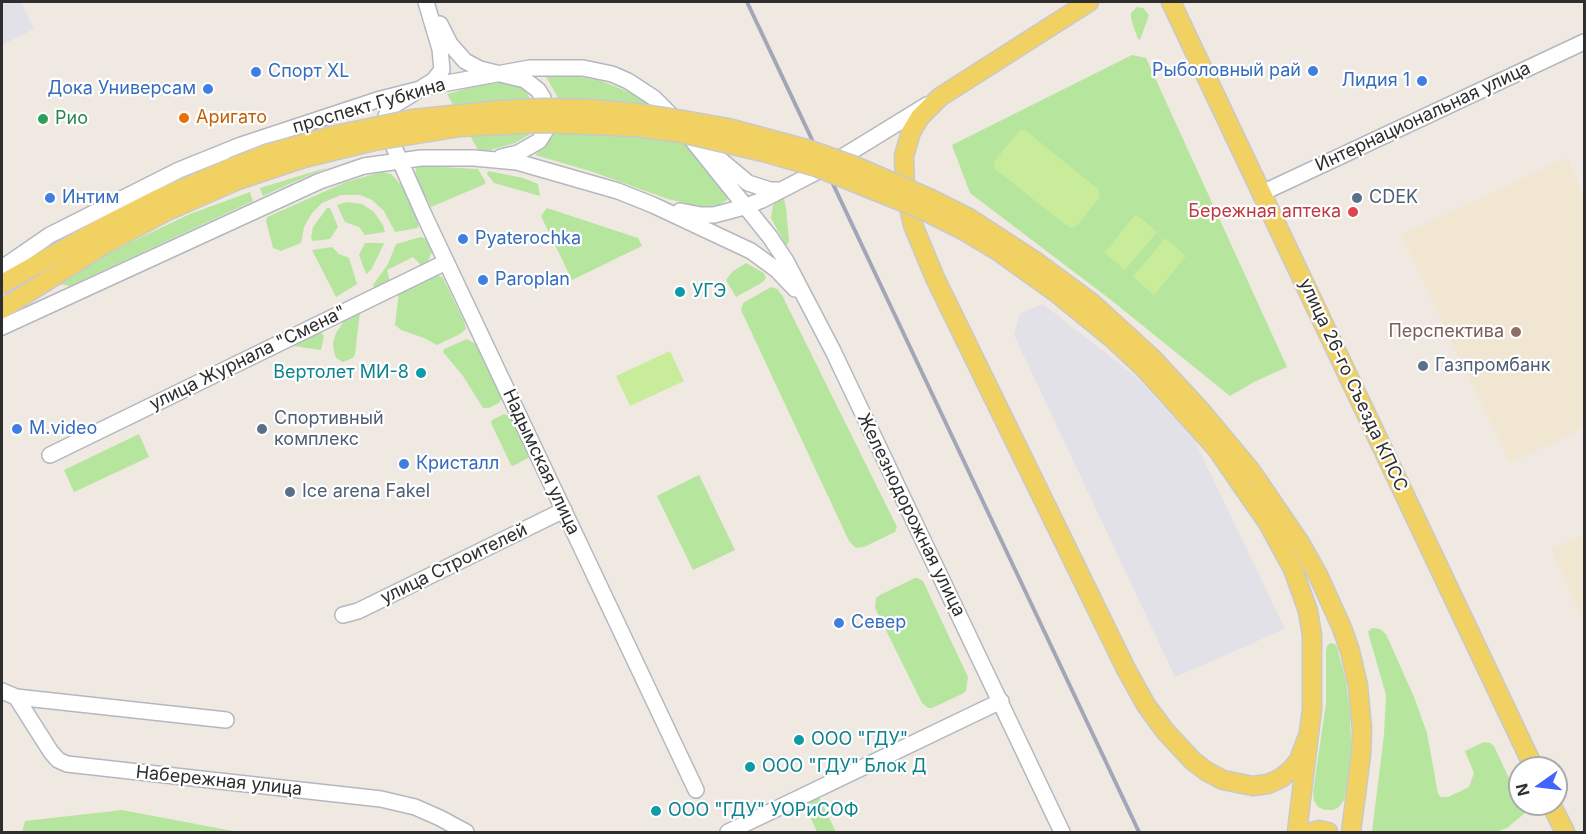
<!DOCTYPE html>
<html>
<head>
<meta charset="utf-8">
<style>
	body { margin:0 }
	#map { position:relative; width:1586px; height:834px; overflow:hidden; background:#efe9e1; font-family:Inter,sans-serif }
	canvas { display:block }
	.frame { position:absolute; inset:0; border:3px solid #2e2e2e; pointer-events:none }
	.north { position:absolute; left:1508px; top:756px; width:60px; height:60px; box-sizing:border-box; background:#fff; border:2px solid #ababab; border-radius:50%; rotate:256deg; font-size:16px; font-weight:700; line-height:24px; text-align:center; color:#2e2e2e }
	.north::after { content:''; display:block; margin:auto; width:21px; height:27px; background:#4264fb; clip-path:polygon(50% 0,100% 100%,50% 72%,0 100%) }
</style>
</head>
<body>
<div id="map">
<canvas width="1586" height="834"></canvas>
<div class="frame"></div>
<div class="north">N</div>
</div>
<script>
const ctx = document.querySelector('canvas').getContext('2d');
ctx.lineJoin = 'round';
function paint(path, color) {
  ctx.fillStyle = color;
  ctx.fill(path, 'evenodd');
}
function shape(rows) {
  const path = new Path2D();
  for (const r of rows) {
    path.moveTo(r[0], r[1]);
    for (let i = 2; i < r.length; i += 2) path.lineTo(r[i], r[i + 1]);
  }
  return path;
}
function trace(path, color, width, dash) {
  ctx.strokeStyle = color;
  ctx.lineWidth = width;
  ctx.lineCap = dash ? 'butt' : 'round';
  ctx.setLineDash(dash || []);
  ctx.stroke(path);
}
function write(font, color, halo, rows, align = 'center') {
  ctx.font = font + ' Inter,sans-serif';
  ctx.lineWidth = 4.5;
  ctx.setLineDash([]);
  ctx.textBaseline = 'middle';
  ctx.strokeStyle = halo;
  ctx.fillStyle = color;
  for (const [text, x, y, turn = 0] of rows) {
    ctx.save();
    ctx.translate(x, y);
    ctx.rotate((+turn || 0) * Math.PI / 180);
    ctx.textAlign = isNaN(turn) ? turn : align;
    if (halo) ctx.strokeText(text, 0, 0);
    ctx.fillText(text, 0, 0);
    ctx.restore();
  }
}
paint(shape([
	[2,2,21,2,34,29,2,45],
	[1043,304,1135,376,1194,439,1285,629,1175,677,1014,335,1020,313]
]), '#e3e1e8');
paint(shape([
	[1567,158,1584,195,1584,428,1510,463,1401,235],
	[1584,534,1584,622,1551,550]
]), '#f0e6d1');
paint(shape([
	[1137,7,1143,8,1149,15,1140,40,1138,39,1131,19,1131,13],
	[1132,55,1146,58,1287,367,1254,382,1230,396,1111,300,970,193,952,145],
	[545,75,567,75,599,80,639,96,667,120,729,196,727,200,719,205,702,207,668,199,593,172,535,155,553,136,558,117,557,96],
	[506,82,517,85,525,90,531,100,535,126,529,135,515,143,490,150,478,150,447,94,476,86],
	[424,166,478,169,485,181,485,184,431,207,415,177,416,168],
	[329,167,287,185,263,196,260,188],
	[488,171,523,178,538,184,540,196,494,183,487,174],
	[382,172,391,174,402,186,419,222,418,228,395,232,384,211,372,200,360,195,341,195,322,203,312,213,304,227,301,243,281,251,273,248,266,221,267,217,346,182],
	[250,192,253,201,70,286,60,284,60,282,82,267,131,242,190,214],
	[781,199,784,199,786,208,789,241,787,245,785,244,771,218,773,205],
	[347,202,362,204,374,212,383,225,385,232,365,235,359,227,345,222,337,205],
	[327,208,330,208,338,227,330,239,313,241,311,238,313,227],
	[547,208,638,238,642,246,572,280,541,216],
	[421,237,427,239,432,252,428,261,422,266,413,257,387,270,390,281,374,289,373,285,388,264,396,244],
	[365,243,383,243,384,244,371,270,366,274,359,255],
	[332,247,339,254,349,258,357,284,336,297,312,250],
	[746,263,764,273,766,278,763,282,736,297,726,280,732,272],
	[436,274,443,278,464,321,466,329,460,334,437,345,424,338,401,330,395,325,399,291],
	[771,287,777,289,782,295,897,527,895,532,864,547,856,548,849,541,741,310,743,303],
	[360,312,355,354,353,358,343,362,336,358,334,352,333,343,336,333,346,318],
	[319,331,324,336,321,350,293,346,292,344],
	[467,339,476,344,502,398,499,403,489,408,483,408,463,376,443,352,444,349],
	[504,414,510,416,530,457,513,466,511,465,491,423,492,420],
	[139,434,149,457,74,492,64,470],
	[699,475,735,550,693,570,657,496],
	[915,578,918,578,923,581,968,677,966,691,962,694,932,708,928,708,922,703,875,608,876,598,880,595],
	[1372,628,1380,629,1386,634,1414,697,1427,733,1438,794,1441,797,1448,797,1469,787,1474,773,1465,751,1484,742,1490,743,1494,746,1525,813,1507,828,1496,832,1372,832,1384,735,1386,695,1368,632],
	[1330,643,1335,644,1337,647,1346,681,1350,711,1351,744,1350,772,1344,800,1339,807,1333,810,1325,810,1318,807,1314,801,1313,792,1326,703,1326,651,1327,646],
	[818,796,819,797,836,832,817,832,804,803],
	[122,810,238,832,22,832,25,821]
]), '#b6e59e');
paint(shape([
	[1024,129,1099,190,1100,197,1076,227,1070,228,995,169,994,162,1019,131],
	[1136,214,1157,232,1125,270,1104,253],
	[1165,238,1186,256,1154,295,1133,277],
	[670,351,684,381,630,406,616,376]
]), '#c9ec9a');
const minor = shape([
	[426,2,440,49,442,70,433,81,391,107,386,116,385,127,425,217,696,790],
	[440,24,450,44,465,61,480,69,525,80,538,90,543,98,548,118,546,130,539,141,518,153,501,157],
	[710,151,748,183,770,190,781,190],
	[1262,193,1584,42],
	[680,211,701,215,714,215,744,207,762,200,826,167,927,105],
	[2,268,50,235,179,170,241,145,377,100,436,85,530,68,583,68,612,74,628,81,654,98,677,121,770,237,786,261,833,351,1062,832],
	[2,327,320,181,364,166,421,158,474,158,517,162,618,191,653,205,751,251,777,270,795,289],
	[50,455,446,262],
	[343,615,358,611,564,510],
	[2,691,16,697,226,720],
	[16,697,51,752,58,760,67,764,381,799,415,807,440,818,466,832],
	[728,832,1001,701]
]);
const major = shape([
	[1089,2,940,97,920,117,911,132,904,156,905,189,913,225,935,278,1126,669,1146,705,1165,731,1193,761,1206,771,1223,780,1253,786,1268,784,1281,778,1291,770,1299,760,1308,736],
	[1171,2,1534,768],
	[2,284,105,226,158,199,233,167],
	[2,309,105,244,165,212,238,180],
	[1251,471,1300,543,1318,575,1342,628,1350,651,1358,686,1362,729,1361,755,1351,832],
	[1243,487,1268,523,1293,569,1308,611,1312,635,1312,709,1297,832],
	[1551,804,1565,832],
	[1312,832,1319,830,1328,832]
]);
trace(minor, '#b4b7c1', 18);
trace(major, '#c9c9c9', 21);
trace(minor, '#fff', 15);
trace(major, '#f2d163', 18);
trace(shape([
	[747,2,1139,832]
]), '#a3a6b8', 4);
const majorBridge = shape([
	[233,167,266,154,336,135,412,119,502,110,543,108,591,109,637,113,682,120,728,128,810,150,855,166,931,199,969,218,1035,261,1093,304,1152,358,1201,411,1251,471],
	[238,180,304,158,374,141,460,127,543,123,637,127,681,133,763,152,816,167,925,211,963,230,998,251,1058,294,1112,338,1143,367,1217,449,1243,487]
]);
trace(majorBridge, '#c9c9c9', 21, []);
trace(majorBridge, '#f2d163', 18);
for (const [x, y, r, color] of [
	[1313,71,6,"#3f7fe0"],
	[256,72,6,"#3f7fe0"],
	[1422,81,6,"#3f7fe0"],
	[208,89,6,"#3f7fe0"],
	[184,118,6,"#e8710a"],
	[43,119,6,"#2e9e5b"],
	[50,198,6,"#3f7fe0"],
	[1357,198,6,"#5c6f8a"],
	[1353,212,6,"#e0444e"],
	[463,239,6,"#3f7fe0"],
	[483,280,6,"#3f7fe0"],
	[680,292,6,"#0f9aa8"],
	[1516,332,6,"#8d6e63"],
	[1423,366,6,"#5c6f8a"],
	[421,373,6,"#0f9aa8"],
	[17,429,6,"#3f7fe0"],
	[262,429,6,"#5c6f8a"],
	[404,464,6,"#3f7fe0"],
	[290,492,6,"#5c6f8a"],
	[839,623,6,"#3f7fe0"],
	[799,740,6,"#0f9aa8"],
	[750,767,6,"#0f9aa8"],
	[656,811,6,"#0f9aa8"]
]) {
  const dot = new Path2D();
  dot.arc(x, y, r, 0, 2 * Math.PI);
  ctx.fillStyle = color;
  ctx.fill(dot);
  trace(dot, '#fff', 2);
}
write('18px', '#366cbe', '#fff', [
	["Рыболовный рай",1301,71,"right"],
	["Спорт XL",268,72],
	["Лидия 1",1410,81,"right"],
	["Дока Универсам",196,89,"right"],
	["Интим",62,198],
	["Pyaterochka",475,239],
	["Paroplan",495,280],
	["M.video",29,429],
	["Кристалл",416,464],
	["Север",851,623]
], 'left');
write('18px', '#2e2e2e', '#fff', [
	["проспект Губкина",369,106,-16],
	["Интернациональная улица",1423,117,-25],
	["улица Журнала \"Смена\"",248,358,-26],
	["улица 26-го Съезда КПСС",1353,385,65],
	["Надымская улица",541,462,65],
	["Железнодорожная улица",911,515,64],
	["улица Строителей",454,564,-26],
	["Набережная улица",219,781,6]
]);
write('18px', '#c56008', '#fff', [
	["Аригато",196,118]
], 'left');
write('18px', '#27864d', '#fff', [
	["Рио",55,119]
], 'left');
write('18px', '#4e5e75', '#fff', [
	["CDEK",1369,198],
	["Газпромбанк",1435,366],
	["Спортивный",274,419],
	["комплекс",274,440],
	["Ice arena Fakel",302,492]
], 'left');
write('18px', '#be3a42', '#fff', [
	["Бережная аптека",1341,212]
], 'right');
write('18px', '#0d838f', '#fff', [
	["УГЭ",692,292],
	["Вертолет МИ-8",409,373,"right"],
	["ООО \"ГДУ\"",811,740],
	["ООО \"ГДУ\" Блок Д",762,767],
	["ООО \"ГДУ\" УОРиСОФ",668,811]
], 'left');
write('18px', '#785e54', '#fff', [
	["Перспектива",1504,332]
], 'right');
</script>
</body>
</html>
